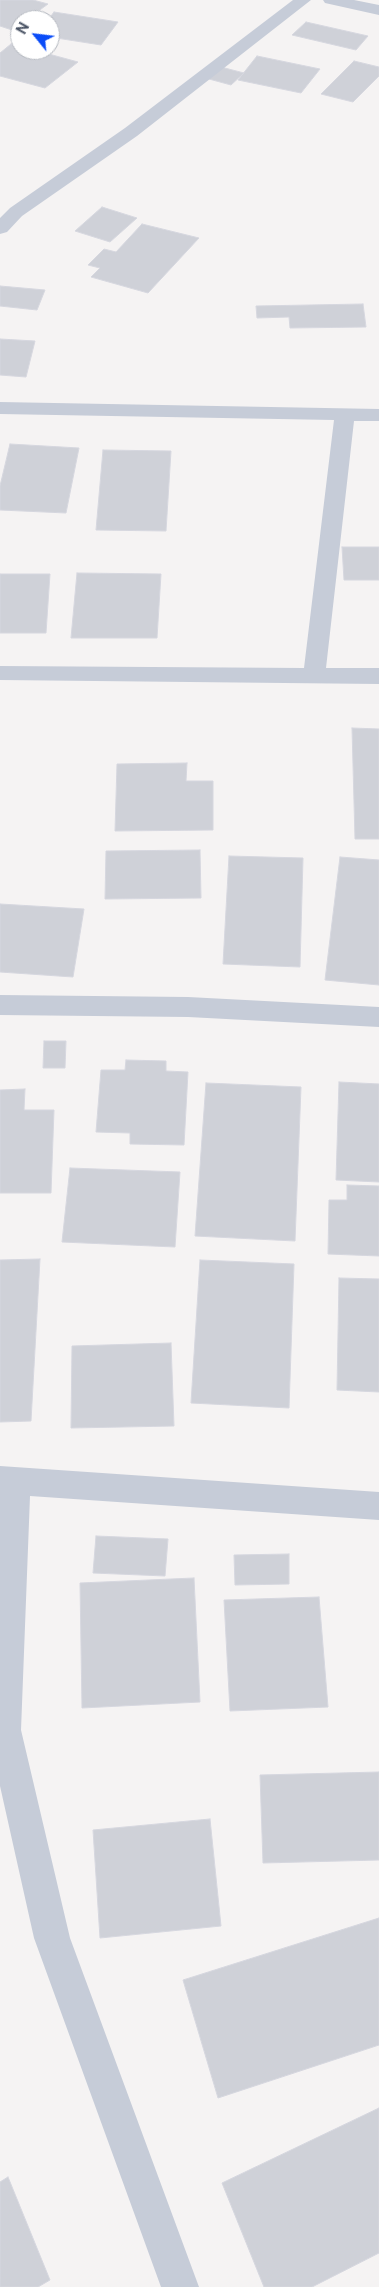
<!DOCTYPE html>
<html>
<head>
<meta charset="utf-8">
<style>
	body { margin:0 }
	#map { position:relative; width:379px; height:2287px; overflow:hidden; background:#f5f3f3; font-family:"Public Sans",sans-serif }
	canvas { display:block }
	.north { position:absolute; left:10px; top:10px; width:50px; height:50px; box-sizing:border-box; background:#fff; border:1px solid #b6bac1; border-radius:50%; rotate:299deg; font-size:14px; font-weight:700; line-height:20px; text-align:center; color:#485263 }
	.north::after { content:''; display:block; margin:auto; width:18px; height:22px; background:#0a4cf8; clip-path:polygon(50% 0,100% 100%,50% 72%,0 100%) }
</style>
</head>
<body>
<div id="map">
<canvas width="379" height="2287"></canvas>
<div class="north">N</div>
</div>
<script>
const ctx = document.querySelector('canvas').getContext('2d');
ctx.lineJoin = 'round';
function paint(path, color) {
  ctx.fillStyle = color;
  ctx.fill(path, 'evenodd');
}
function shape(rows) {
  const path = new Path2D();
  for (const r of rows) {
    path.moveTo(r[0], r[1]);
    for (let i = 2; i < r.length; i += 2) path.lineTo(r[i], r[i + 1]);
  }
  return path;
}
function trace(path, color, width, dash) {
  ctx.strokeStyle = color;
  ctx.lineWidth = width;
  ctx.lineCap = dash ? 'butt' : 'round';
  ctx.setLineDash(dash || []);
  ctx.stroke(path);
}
const building = shape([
	[0,0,33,0,48,4,26,20,20,20,20,24,12,30,0,26,0,0],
	[54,12,118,22,101,45,50,37,50,20,48,20,54,12],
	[306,22,368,36,356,50,292,35,306,22],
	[11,44,20,46,20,50,34,50,78,62,45,88,0,76,0,53,11,44],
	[257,56,320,69,301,93,238,80,257,56],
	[354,61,379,67,379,76,353,102,321,94,354,61],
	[221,67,244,73,231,85,209,79,221,67],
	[102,207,137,218,110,242,75,231,102,207],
	[142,224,199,238,148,293,91,277,100,268,88,265,104,249,116,252,142,224],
	[0,286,45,290,37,310,0,306,0,286],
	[363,304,366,327,290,328,289,317,257,318,256,306,363,304],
	[0,339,35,341,26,377,0,375,0,339],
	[10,444,79,448,66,513,0,510,0,486,10,444],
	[103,450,171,451,166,531,96,530,103,450],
	[342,547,379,547,379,580,344,580,342,547],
	[77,573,161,574,157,638,71,638,77,573],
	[0,574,50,574,46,633,0,633,0,574],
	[352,728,379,729,379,839,355,839,352,728],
	[187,763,186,781,213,781,213,830,115,831,117,764,187,763],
	[200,850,201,898,105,899,106,851,200,850],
	[229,856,303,858,300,967,223,964,229,856],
	[340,857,379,860,379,985,325,980,340,857],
	[0,904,84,909,73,977,0,972,0,904],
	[44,1041,66,1041,65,1068,43,1068,44,1041],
	[126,1060,166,1061,166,1071,188,1072,184,1145,130,1144,130,1133,96,1132,101,1070,125,1070,126,1060],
	[339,1082,379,1084,379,1182,336,1180,339,1082],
	[206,1083,301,1087,295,1241,195,1236,206,1083],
	[25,1089,24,1110,54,1110,51,1193,0,1193,0,1090,25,1089],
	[70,1168,180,1172,175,1247,62,1242,70,1168],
	[347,1185,379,1186,379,1256,328,1254,329,1200,347,1200,347,1185],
	[40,1259,31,1421,0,1422,0,1260,40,1259],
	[200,1260,294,1264,289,1408,191,1403,200,1260],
	[339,1278,379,1279,379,1392,337,1390,339,1278],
	[171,1343,174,1426,71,1428,72,1346,171,1343],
	[96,1536,168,1539,165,1576,93,1573,96,1536],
	[289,1554,289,1584,235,1585,234,1555,289,1554],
	[194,1578,200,1702,82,1708,80,1583,194,1578],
	[319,1597,328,1707,230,1711,224,1600,319,1597],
	[379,1772,379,1860,263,1863,260,1775,379,1772],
	[210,1819,221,1926,100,1938,93,1830,210,1819],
	[379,1918,379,2045,218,2098,183,1980,379,1918],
	[379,2108,379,2253,312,2287,264,2287,222,2183,379,2108],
	[8,2177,50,2280,38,2287,0,2287,0,2182,8,2177]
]);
paint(building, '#cfd1d8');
trace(building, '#d6d7df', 1);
paint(shape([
	[293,0,311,0,137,136,22,216,7,232,0,234,0,218,10,208,125,128,293,0],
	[323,0,354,0,379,5,379,15,325,3,323,0],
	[0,402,379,409,379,421,354,421,326,668,379,668,379,684,0,680,0,666,304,668,334,420,0,414,0,402],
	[0,995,188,997,379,1007,379,1027,188,1017,0,1015,0,995],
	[0,1466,379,1492,379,1520,30,1496,21,1730,70,1938,199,2287,161,2287,34,1938,0,1786,0,1466]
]), '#c6ccd8');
</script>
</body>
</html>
